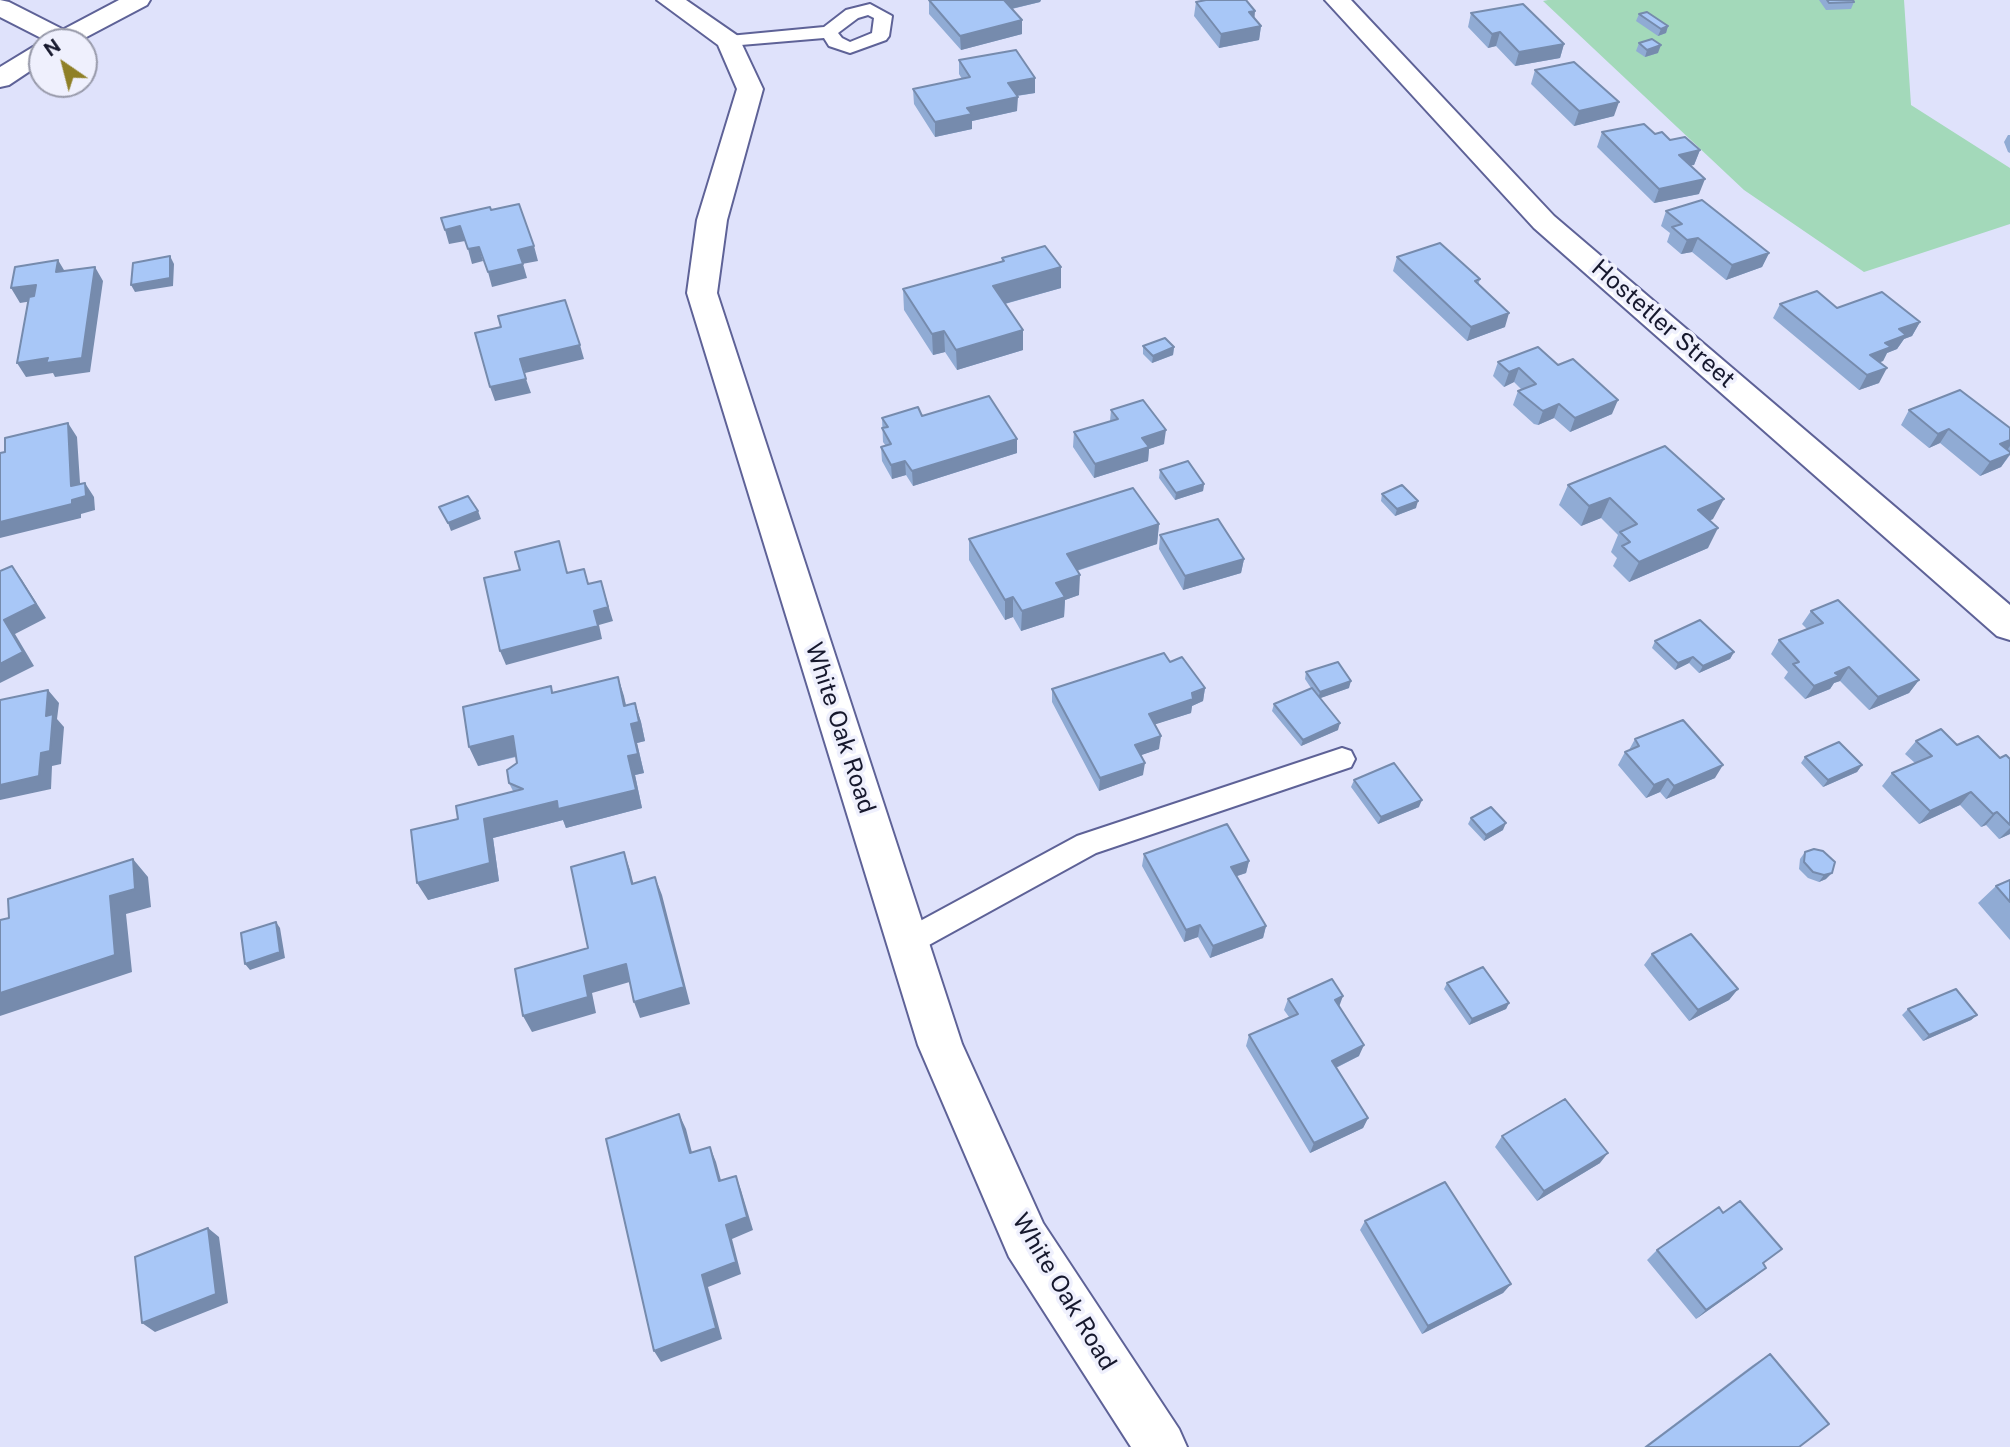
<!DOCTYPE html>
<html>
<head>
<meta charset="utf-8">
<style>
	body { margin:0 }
	#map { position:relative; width:2010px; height:1447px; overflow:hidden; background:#dfe2fb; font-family:"Public Sans",sans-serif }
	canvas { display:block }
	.north { position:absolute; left:28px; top:28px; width:70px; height:70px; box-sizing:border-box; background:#eff0fd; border:2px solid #989aaa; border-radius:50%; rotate:325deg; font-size:19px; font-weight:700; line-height:28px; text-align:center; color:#16182d }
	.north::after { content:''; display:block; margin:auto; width:24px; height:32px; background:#8f8027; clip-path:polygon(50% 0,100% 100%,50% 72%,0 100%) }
</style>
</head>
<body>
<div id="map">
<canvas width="2010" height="1447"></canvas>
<div class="north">N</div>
</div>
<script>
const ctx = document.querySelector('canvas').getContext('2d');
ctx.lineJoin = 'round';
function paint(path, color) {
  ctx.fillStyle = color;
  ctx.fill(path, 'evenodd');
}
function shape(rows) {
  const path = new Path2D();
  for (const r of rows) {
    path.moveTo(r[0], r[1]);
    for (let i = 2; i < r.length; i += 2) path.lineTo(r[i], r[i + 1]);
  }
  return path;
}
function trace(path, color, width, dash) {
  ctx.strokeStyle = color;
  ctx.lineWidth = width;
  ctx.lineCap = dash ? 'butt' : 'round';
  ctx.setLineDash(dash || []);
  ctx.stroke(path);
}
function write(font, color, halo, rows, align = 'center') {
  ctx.font = font + ' "Public Sans",sans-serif';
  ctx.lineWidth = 7;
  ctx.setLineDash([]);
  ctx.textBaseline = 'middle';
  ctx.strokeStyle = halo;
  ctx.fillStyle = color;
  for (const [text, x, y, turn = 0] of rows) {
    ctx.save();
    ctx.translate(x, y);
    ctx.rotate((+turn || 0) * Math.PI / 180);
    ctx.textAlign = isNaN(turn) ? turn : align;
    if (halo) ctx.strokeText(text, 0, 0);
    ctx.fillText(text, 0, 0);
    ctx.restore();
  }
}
paint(shape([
	[1548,0,1904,0,1911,105,2010,168,2010,224,1864,272,1744,190,1543,1]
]), '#a3d9ba');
const service = shape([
	[870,4,892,16,889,36,886,40,850,53,829,46,824,38,729,46,720,41,729,36,824,27,846,10,870,4],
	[868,15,874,18,872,33,850,42,842,38,838,33,858,18,868,15],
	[1342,748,1351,751,1355,759,1351,767,1096,853,918,951,908,955,898,951,893,942,898,933,1077,836,1342,748]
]);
const minor = shape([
	[0,0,9,2,72,34,76,39,74,42,49,42,0,17,0,0],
	[1325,0,1351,0,1554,216,2010,605,2010,640,1997,636,1534,228,1325,0]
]);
const tertiary = shape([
	[119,0,150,0,147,5,77,42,45,42,49,37,119,0],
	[657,0,686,0,738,36,763,89,727,220,717,293,962,1044,1043,1223,1179,1429,1187,1447,1131,1447,1009,1257,918,1045,687,293,697,220,737,89,718,45,657,0],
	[42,44,42,63,9,85,0,87,0,67,33,47,42,44]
]);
trace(service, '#5e6297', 4);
trace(minor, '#5e6297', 4);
trace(tertiary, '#5e6297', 4);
paint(service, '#fff');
paint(minor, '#fff');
paint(tertiary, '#fff');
paint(shape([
	[929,0,1041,0,1040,2,1012,9,1022,20,1022,34,961,50,929,14],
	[1819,0,1853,0,1854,2,1851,9,1826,10],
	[1196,2,1254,19,1261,26,1259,40,1219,48,1194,16],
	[1471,13,1564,44,1560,58,1515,66,1496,46,1488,48,1468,27],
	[1639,14,1668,26,1666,33,1658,36,1636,21],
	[1639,43,1658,53,1645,57,1636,51],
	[959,60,1035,93,1017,96,1017,111,972,121,972,129,935,137,914,104,913,89,962,79,959,74],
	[1535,70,1614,116,1574,126,1531,84],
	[1602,132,1670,140,1700,150,1694,165,1690,165,1699,194,1654,203,1597,147],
	[2008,135,2010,135,2010,153,2008,152,2004,142],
	[1666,211,1769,253,1762,267,1726,280,1692,252,1681,254,1667,242,1670,233,1661,226],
	[1397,257,1480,279,1478,285,1505,327,1467,341,1393,271],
	[1002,258,1061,288,1005,304,1023,350,957,370,945,352,933,355,904,310,903,289,1002,261],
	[1780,304,1837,308,1920,322,1912,336,1904,339,1897,349,1887,353,1883,361,1880,362,1879,383,1859,390,1773,318],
	[1143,346,1174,347,1173,355,1152,363,1143,354],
	[1538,347,1612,414,1570,432,1554,418,1538,425,1534,424,1513,405,1518,391,1522,390,1514,382,1504,387,1493,376,1498,362],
	[1111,410,1164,444,1149,449,1148,461,1094,478,1073,447,1074,432,1110,421],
	[1909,410,2010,428,2010,455,2001,467,1980,476,1940,443,1929,448,1901,425],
	[922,416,1017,439,1017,453,913,486,906,475,892,479,882,461,881,447,886,446,883,442,882,418],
	[1160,470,1204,484,1203,491,1175,500,1159,478],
	[1568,485,1713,519,1710,520,1708,548,1629,582,1613,566,1617,558,1611,552,1618,535,1601,518,1581,526,1559,505],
	[1382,494,1416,508,1395,516,1381,501],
	[1159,524,1157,544,1077,571,1079,595,1065,600,1064,617,1021,631,1013,617,1005,620,969,560,969,539],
	[1160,535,1244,559,1241,573,1183,590,1159,549],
	[1811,611,1919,680,1909,693,1869,710,1840,681,1834,683,1830,689,1805,699,1784,678,1788,672,1771,654,1779,640,1807,629,1802,624],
	[1655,641,1734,652,1730,659,1699,673,1689,663,1675,670,1652,648],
	[1170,662,1205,688,1203,701,1192,706,1191,713,1155,724,1159,749,1141,755,1143,775,1099,791,1052,702,1052,689],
	[1306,672,1349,688,1320,698,1338,730,1301,746,1272,711,1274,704,1311,688,1305,679],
	[618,677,626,705,635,703,641,722,645,741,637,743,644,773,635,775,642,808,566,828,563,820,493,838,499,881,428,900,458,819,513,791,509,783,517,763,516,757,478,766,551,686,553,692],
	[1635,739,1715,778,1666,799,1660,792,1646,798,1618,765,1625,752,1629,750],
	[1916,741,1957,745,2000,758,2010,759,2010,834,1999,839,1986,825,1981,827,1960,805,1919,824,1882,786,1892,773,1915,763,1905,754],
	[1805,757,1862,765,1857,772,1823,787,1801,763],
	[1354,780,1419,807,1378,824,1351,787],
	[1471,818,1503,830,1484,841,1468,824],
	[1814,849,1826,879,1819,882,1808,878,1799,869,1800,859,1805,852],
	[1144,854,1249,861,1246,873,1237,876,1266,926,1263,938,1210,958,1198,937,1184,942,1142,866],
	[2010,880,2010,940,1978,903,1996,886],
	[1652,954,1738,989,1729,1000,1689,1021,1644,965],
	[1447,983,1509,1003,1506,1009,1469,1025,1444,989],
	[1288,999,1339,1006,1359,1056,1336,1068,1368,1118,1363,1128,1310,1153,1246,1046,1249,1035,1289,1017,1284,1010],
	[1908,1009,1977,1015,1971,1020,1923,1041,1902,1015],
	[1502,1136,1600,1163,1537,1201,1495,1147],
	[1365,1221,1511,1284,1503,1293,1422,1334,1360,1230],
	[1657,1250,1763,1264,1755,1277,1696,1319,1647,1260],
	[1770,1354,1799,1447,1644,1447,1753,1365]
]), '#90abd4');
paint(shape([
	[1002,0,1041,0,1040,2,1002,11],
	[1255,11,1254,25,1249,12],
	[1022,20,1022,34,961,50,960,36],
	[1261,26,1259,40,1219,48,1221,34],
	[1668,26,1666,33,1658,36,1661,29],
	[1500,32,1496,46,1488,48,1492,34],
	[1564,44,1560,58,1515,66,1519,52],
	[1661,45,1658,53,1645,57,1647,50],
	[1035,78,1035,93,1008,97,1008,83],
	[1018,97,1017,111,972,121,972,129,935,137,935,122,967,108],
	[1619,102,1614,116,1574,126,1579,111],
	[1700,150,1694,165,1673,169,1679,155],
	[1705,179,1699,194,1654,203,1659,189],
	[460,226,465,241,449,244,445,230],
	[1698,238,1692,252,1681,254,1687,240],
	[534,246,538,261,522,264,518,250],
	[479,247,483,261,472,264,468,249],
	[1769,253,1762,267,1726,280,1732,265],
	[170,256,174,264,173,286,135,292,131,285],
	[58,260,67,275,56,272],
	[523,264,527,278,492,287,488,272],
	[95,267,103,281,90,372,55,377,53,373,26,377,17,363],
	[1061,267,1061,288,993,307,993,286],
	[36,285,45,299,20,303,11,288],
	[1509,313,1505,327,1467,341,1471,327],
	[1920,322,1912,336,1904,339,1897,349,1887,353,1883,361,1862,369,1870,355,1899,329],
	[1023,330,1023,350,957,370,956,350],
	[944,331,945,352,933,355,932,334],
	[580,345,584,359,525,373,520,359],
	[1174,347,1173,355,1152,363,1153,356],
	[1519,368,1514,382,1504,387,1509,372],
	[1887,368,1879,383,1859,390,1867,375],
	[526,379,531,393,495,401,490,387],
	[1618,400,1612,414,1570,432,1575,418],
	[1559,404,1554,418,1538,425,1543,411],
	[68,423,77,437,81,498,85,483,94,497,95,510,81,514,81,518,0,538,0,522,71,486],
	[1949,429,1940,443,1929,448,1938,434],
	[1166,430,1164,444,1149,449,1148,461,1094,478,1095,464,1142,438],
	[1017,439,1017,453,913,486,912,471],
	[2010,440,2010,446,2006,452,2000,444],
	[2010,454,2001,467,1980,476,1990,462],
	[905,461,906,475,892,479,891,465],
	[1204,484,1203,491,1175,500,1176,493],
	[1610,498,1601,518,1581,526,1589,506],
	[1724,499,1713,519,1688,530,1698,510],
	[1418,501,1416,508,1395,516,1397,509],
	[478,511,481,519,451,531,448,523],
	[1159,524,1157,544,1066,574,1067,554],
	[1718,528,1708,548,1629,582,1639,562],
	[1244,559,1241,573,1183,590,1185,576],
	[12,566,22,580,46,618,15,634,34,666,0,683,0,664,4,620],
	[1080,575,1079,595,1065,600,1064,617,1021,631,1022,611,1056,583],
	[601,581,613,621,599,625,602,639,506,665,500,651],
	[1013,597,1013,617,1005,620,1005,600],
	[1734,652,1730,659,1699,673,1703,666],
	[1693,657,1689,663,1675,670,1678,663],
	[1849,667,1840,681,1834,683,1830,689,1805,699,1814,686,1835,673],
	[618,677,624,696,630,725,624,706],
	[1919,680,1909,693,1869,710,1878,697],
	[1351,681,1349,688,1318,699,1320,692],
	[1205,688,1203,701,1192,706,1191,713,1147,727,1149,714],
	[48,690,59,703,57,719,64,727,61,764,52,766,51,789,0,800,0,785,41,753],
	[635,703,641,722,645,741,637,743,644,773,635,775,642,808,566,828,563,820,493,838,499,881,428,900,417,883,484,819,628,756,631,724],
	[1340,723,1338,730,1301,746,1303,740],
	[513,736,521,755,478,766,469,747],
	[1161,736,1159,749,1133,758,1135,745],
	[1145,763,1143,775,1099,791,1100,778],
	[1723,765,1715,778,1666,799,1674,786],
	[1862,765,1857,772,1823,787,1828,780],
	[1668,779,1660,792,1646,798,1654,785],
	[1971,792,1960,805,1919,824,1930,811],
	[1422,800,1419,807,1378,824,1381,817],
	[1997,812,1986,825,1981,827,1993,814],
	[1506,823,1503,830,1484,841,1486,835],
	[2010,828,2010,834,1999,839],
	[624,852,630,870,638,902,632,884],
	[133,859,148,877,151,907,126,914,132,972,0,1016,0,993,110,896],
	[1249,861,1246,873,1228,879,1231,867],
	[1832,873,1826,879,1819,882,1824,875],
	[655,877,662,895,690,1004,640,1018,634,1002],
	[276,922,280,928,285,958,250,970,245,964],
	[1200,925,1198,937,1184,942,1186,930],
	[1266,926,1263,938,1210,958,1213,946],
	[626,964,633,981,592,993,596,1013,532,1032,523,1016,584,976],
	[1738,989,1729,1000,1689,1021,1698,1010],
	[1343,996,1339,1007,1335,1000],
	[1509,1003,1506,1009,1469,1025,1472,1019],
	[1977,1015,1971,1020,1923,1041,1929,1035],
	[1364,1045,1359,1056,1327,1072,1332,1061],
	[679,1114,686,1129,696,1168,690,1153],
	[1368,1118,1363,1128,1310,1153,1314,1143],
	[710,1147,716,1162,725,1195,719,1181],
	[1608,1153,1600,1163,1537,1201,1544,1191],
	[736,1176,741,1190,753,1230,732,1239,741,1274,708,1287,722,1339,661,1362,654,1351,702,1275,726,1225],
	[208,1228,219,1237,228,1303,155,1332,142,1323],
	[1766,1268,1755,1277,1696,1319,1706,1310],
	[1511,1284,1503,1293,1422,1334,1428,1326]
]), '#768bad');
const building = shape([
	[929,0,1004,0,1022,20,960,36,929,0],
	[1206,0,1246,0,1255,11,1249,12,1261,26,1221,34,1196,2,1206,0],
	[1827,0,1853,0,1854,2,1829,3,1827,0],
	[1523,4,1564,44,1519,52,1500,32,1492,34,1471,13,1523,4],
	[1647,12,1668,26,1661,29,1639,14,1647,12],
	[1652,39,1661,45,1647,50,1639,43,1652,39],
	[1016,50,1035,78,1008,83,1018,97,967,108,972,114,935,122,913,89,970,77,959,60,1016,50],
	[1574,62,1619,102,1579,111,1535,70,1574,62],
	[1644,124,1655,134,1662,132,1670,140,1685,137,1700,150,1679,155,1705,179,1659,189,1602,132,1644,124],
	[1702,200,1769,253,1732,265,1698,238,1687,240,1672,227,1682,224,1666,211,1702,200],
	[519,204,534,246,518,250,523,264,488,272,479,247,468,249,460,226,445,230,441,218,490,207,491,210,519,204],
	[1440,243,1480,279,1475,281,1509,313,1471,327,1397,257,1440,243],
	[1045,246,1061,267,993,286,1023,330,956,350,944,331,932,334,903,289,1004,261,1002,258,1045,246],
	[170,256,170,278,131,285,133,263,170,256],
	[58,260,56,272,95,267,82,358,46,363,48,358,17,363,29,297,34,296,36,285,11,288,15,267,58,260],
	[1817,291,1837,308,1882,292,1920,322,1899,329,1906,335,1885,343,1891,347,1870,355,1887,368,1867,375,1780,304,1817,291],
	[565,300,580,345,520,359,526,379,490,387,475,333,501,327,498,316,565,300],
	[1165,338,1174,347,1153,356,1143,346,1165,338],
	[1538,347,1558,365,1573,359,1618,400,1575,418,1559,404,1543,411,1540,409,1518,391,1536,384,1519,368,1509,372,1498,362,1538,347],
	[1960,390,2010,428,2010,440,2000,444,2010,452,2010,454,1990,462,1949,429,1938,434,1909,410,1960,390],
	[989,396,1017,439,912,471,905,461,891,465,881,447,891,444,882,428,888,427,882,418,918,407,922,416,989,396],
	[1143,400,1166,430,1142,438,1149,447,1095,464,1074,432,1118,419,1111,410,1143,400],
	[68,423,71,486,85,483,86,496,72,500,72,504,0,522,0,453,5,452,5,438,68,423],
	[1665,446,1724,499,1698,510,1718,528,1639,562,1622,546,1630,542,1620,532,1637,524,1610,498,1589,506,1568,485,1665,446],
	[1188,461,1204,484,1176,493,1160,470,1188,461],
	[1402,485,1418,501,1397,509,1382,494,1402,485],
	[1133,488,1159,524,1067,554,1080,575,1056,583,1065,597,1022,611,1013,597,1005,600,969,539,1133,488],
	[468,496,478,511,448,523,439,507,468,496],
	[1218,519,1244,559,1185,576,1160,535,1218,519],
	[559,541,567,573,584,569,588,584,601,581,608,607,594,611,598,626,500,651,484,578,520,570,515,552,559,541],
	[12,566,36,604,4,620,23,652,0,664,0,571,12,566],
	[1838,600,1919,680,1878,697,1849,667,1835,673,1839,676,1814,686,1793,664,1799,662,1779,640,1823,623,1811,611,1838,600],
	[1700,620,1734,652,1703,666,1693,657,1678,663,1655,641,1700,620],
	[1164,653,1170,662,1182,657,1205,688,1192,693,1193,699,1149,714,1161,736,1135,745,1145,763,1100,778,1052,689,1164,653],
	[1338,662,1351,681,1320,692,1306,672,1338,662],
	[618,677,624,706,635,703,639,722,631,724,638,754,628,756,636,790,558,809,557,801,484,819,490,863,417,883,411,830,458,819,456,806,523,789,509,783,507,770,517,763,513,736,469,747,463,707,551,686,552,693,618,677],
	[1312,688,1340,723,1303,740,1274,704,1312,688],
	[48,690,46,716,53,714,50,751,41,753,39,776,0,785,0,700,48,690],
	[1683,720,1723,765,1674,786,1668,779,1654,785,1625,752,1639,746,1635,739,1683,720],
	[1941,729,1957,745,1978,736,2000,758,2006,755,2010,759,2010,825,1997,812,1993,814,1971,792,1930,811,1892,773,1932,756,1916,741,1941,729],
	[1839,742,1862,765,1828,780,1805,757,1839,742],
	[1394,763,1422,800,1381,817,1354,780,1394,763],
	[1491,807,1506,823,1486,835,1471,818,1491,807],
	[1227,824,1249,861,1231,867,1266,926,1213,946,1200,925,1186,930,1144,854,1227,824],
	[1814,849,1823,851,1835,862,1832,873,1824,875,1813,872,1804,862,1805,852,1814,849],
	[624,852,632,884,655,877,684,987,634,1002,626,964,584,976,588,997,523,1016,515,969,588,948,571,867,624,852],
	[133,859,135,889,110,896,115,955,0,993,0,920,9,918,8,899,133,859],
	[2010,880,2010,902,1996,886,2010,880],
	[276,922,280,952,245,964,241,933,276,922],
	[1691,934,1738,989,1698,1010,1652,954,1691,934],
	[1483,967,1509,1003,1472,1019,1447,983,1483,967],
	[1332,979,1343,996,1335,1000,1364,1045,1332,1061,1368,1118,1314,1143,1249,1035,1298,1014,1288,999,1332,979],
	[1956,989,1977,1015,1929,1035,1908,1009,1956,989],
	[1565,1099,1608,1153,1544,1191,1502,1136,1565,1099],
	[679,1114,690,1153,710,1147,719,1181,736,1176,747,1217,726,1225,736,1262,702,1275,716,1328,654,1351,606,1139,679,1114],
	[1445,1182,1511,1284,1428,1326,1365,1221,1445,1182],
	[1740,1201,1782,1249,1763,1263,1766,1268,1706,1310,1657,1250,1719,1207,1723,1213,1740,1201],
	[208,1228,216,1294,142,1323,135,1257,208,1228],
	[1770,1354,1829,1424,1799,1447,1646,1447,1770,1354]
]);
paint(building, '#a8c7f7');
trace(building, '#768bad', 2);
write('24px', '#16182d', '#eff0fd', [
	["Hostetler Street",1663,324,41],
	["White Oak Road",840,728,72],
	["White Oak Road",1064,1292,59]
]);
</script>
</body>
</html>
